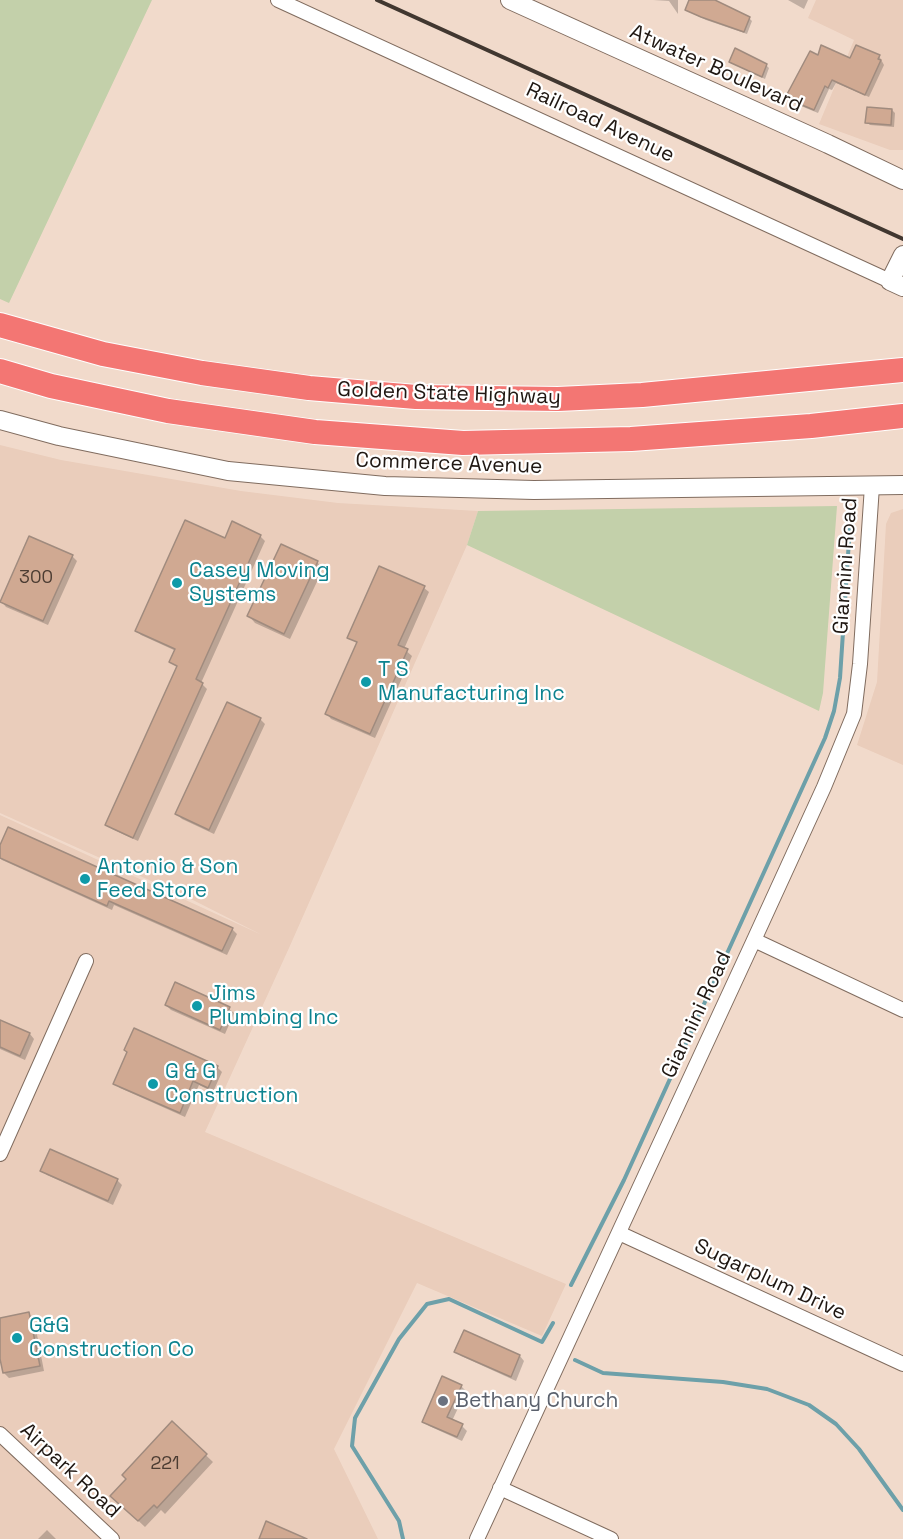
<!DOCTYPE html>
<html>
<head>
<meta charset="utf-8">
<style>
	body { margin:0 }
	canvas { display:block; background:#f1dacb }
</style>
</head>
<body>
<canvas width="903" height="1539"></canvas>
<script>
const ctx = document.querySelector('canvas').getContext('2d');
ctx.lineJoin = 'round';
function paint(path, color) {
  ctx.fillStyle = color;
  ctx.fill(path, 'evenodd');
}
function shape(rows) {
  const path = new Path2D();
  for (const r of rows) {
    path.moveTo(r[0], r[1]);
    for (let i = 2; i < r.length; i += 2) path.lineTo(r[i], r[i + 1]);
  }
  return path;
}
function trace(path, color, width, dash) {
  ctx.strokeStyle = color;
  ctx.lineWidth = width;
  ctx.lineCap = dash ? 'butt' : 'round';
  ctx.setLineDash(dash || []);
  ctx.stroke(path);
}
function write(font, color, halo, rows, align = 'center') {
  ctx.font = font + ' "Space Grotesk",sans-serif';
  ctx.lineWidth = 4.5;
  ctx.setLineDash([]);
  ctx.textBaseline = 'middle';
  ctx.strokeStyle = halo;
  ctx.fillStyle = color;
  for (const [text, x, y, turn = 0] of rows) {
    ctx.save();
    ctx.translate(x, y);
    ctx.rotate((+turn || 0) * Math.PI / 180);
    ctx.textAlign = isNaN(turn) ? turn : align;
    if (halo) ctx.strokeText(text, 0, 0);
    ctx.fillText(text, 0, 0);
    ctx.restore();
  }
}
paint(shape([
	[816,0,903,0,903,150,890,150,819,124,854,40,808,18],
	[0,445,61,460,241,491,338,503,478,511,467,545,289,948,205,1132,566,1284,542,1336,417,1283,334,1449,378,1539,0,1539,0,815,262,935,187,897,0,813],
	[903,509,903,765,857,745,877,682,886,524,891,513]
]), '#eacdbb');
paint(shape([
	[0,0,152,0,9,303,0,299],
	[837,506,823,693,819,711,467,545,478,511]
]), '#c3d0aa');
paint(shape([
	[653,0,678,0,678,14,669,1],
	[691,0,714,0,749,18,752,21,747,34,706,20,690,12,687,9],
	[788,0,808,0,804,9],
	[879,56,884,65,869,97,836,83,832,90,829,89,818,113,791,102,787,98,819,57,851,60],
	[731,62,766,65,769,68,765,79],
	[892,110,895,113,894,127,870,125,867,122],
	[260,536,265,541,201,683,207,689,138,841,112,829,107,824,178,668,171,662,176,651,141,635,136,630,226,540],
	[72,556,77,561,48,625,6,607,2,602],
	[317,562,323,569,290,639,255,623,249,616],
	[424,588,429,592,404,649,412,656,375,738,331,719,327,714,358,644,349,637],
	[260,719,265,724,214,834,182,819,177,814],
	[0,849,232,929,237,934,227,955,114,905,112,910,2,860,0,858],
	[166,1005,229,1009,234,1013,225,1034,171,1010],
	[0,1021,30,1034,34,1039,25,1060,0,1049],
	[217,1067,222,1072,213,1092,199,1085,185,1117,120,1088,115,1083],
	[42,1170,117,1180,122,1185,113,1205,47,1175],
	[29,1314,34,1319,44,1371,9,1378,4,1373,0,1351,0,1319],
	[456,1351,520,1356,524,1361,516,1381,461,1356],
	[461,1386,466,1391,452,1421,462,1426,467,1431,462,1441,429,1426,424,1421],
	[172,1423,213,1462,165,1514,161,1510,145,1527,112,1496],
	[47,1530,56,1539,38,1539]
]), '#0003');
trace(shape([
	[571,1285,624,1180,825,738,834,711,840,678,850,525],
	[575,1360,603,1373,723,1382,767,1389,809,1405,836,1424,859,1449,903,1510],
	[403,1539,399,1521,352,1446,355,1418,399,1339,427,1304,449,1299,542,1342,553,1323]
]), '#6da0a9', 4);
const building = shape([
	[689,0,715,0,750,17,744,32,701,17,685,10,689,0],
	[821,45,850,58,856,45,880,55,878,59,881,60,865,95,832,80,828,88,825,86,814,110,785,98,810,51,818,55,821,45],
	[735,48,767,64,762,77,729,62,735,48],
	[867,107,892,109,891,125,865,123,867,107],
	[185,520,225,538,232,521,261,535,196,679,203,683,133,838,105,825,177,666,169,662,175,649,135,631,185,520],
	[29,536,73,555,43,621,0,602,29,536],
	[281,544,318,561,284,634,247,616,281,544],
	[379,566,425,586,398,645,408,649,370,734,325,714,357,642,347,638,379,566],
	[227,702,261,718,209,830,175,814,227,702],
	[8,827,233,928,222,951,109,901,107,906,0,858,0,845,8,827],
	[175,982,230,1007,220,1030,165,1005,175,982],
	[0,1020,30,1033,20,1056,0,1047,0,1020],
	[134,1028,218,1066,208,1088,193,1081,180,1113,113,1084,127,1052,124,1050,134,1028],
	[50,1149,118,1179,108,1201,40,1171,50,1149],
	[29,1312,40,1366,3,1373,0,1359,0,1318,29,1312],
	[464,1330,520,1355,511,1377,454,1352,464,1330],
	[442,1376,462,1385,447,1417,463,1424,457,1437,422,1422,442,1376],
	[172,1421,207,1454,157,1508,154,1505,138,1521,110,1496,126,1479,122,1475,172,1421],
	[266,1521,307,1539,259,1539,266,1521]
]);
paint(building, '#d0a992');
trace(building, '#a08b7e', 1.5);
const street = shape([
	[278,0,890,281],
	[754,940,903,1010],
	[0,1154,86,961],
	[619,1233,903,1364],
	[0,1434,112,1539],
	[500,1488,611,1539],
	[477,1539,754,940,824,787,854,714,860,664,872,486]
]);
const secondary = shape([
	[510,0,828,144,903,180],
	[903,255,890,281,903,287],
	[0,420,59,436,228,471,385,486,534,490,903,485]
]);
const highway = shape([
	[0,325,103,354,202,373,309,388,416,397,558,399,642,395,903,370],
	[0,371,51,386,168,411,315,432,463,443,631,439,811,426,903,416]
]);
trace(street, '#806c5f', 16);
trace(secondary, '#806c5f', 20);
trace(highway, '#fff', 26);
trace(street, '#fff', 14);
trace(secondary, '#fff', 18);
trace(highway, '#f37673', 24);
trace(shape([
	[377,0,903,239]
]), '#413730', 4);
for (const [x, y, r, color] of [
	[177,583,6,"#0f9aa8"],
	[366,682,6,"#0f9aa8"],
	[85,879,6,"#0f9aa8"],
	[197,1006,6,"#0f9aa8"],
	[153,1084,6,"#0f9aa8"],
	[17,1338,6,"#0f9aa8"],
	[443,1401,6,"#6b7280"]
]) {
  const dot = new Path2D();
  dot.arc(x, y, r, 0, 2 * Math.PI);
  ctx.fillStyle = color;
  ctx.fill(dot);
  trace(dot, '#fff', 2);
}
write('18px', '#4b3c32', null, [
	["300",36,578],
	["221",165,1464]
]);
write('21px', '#1f1712', '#fff', [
	["Atwater Boulevard",716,69,24],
	["Railroad Avenue",600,123,25],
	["Golden State Highway",449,394,2],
	["Commerce Avenue",449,464,2],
	["Giannini Road",846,566,-86],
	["Giannini Road",697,1015,-65],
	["Sugarplum Drive",770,1280,25],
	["Airpark Road",70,1471,43]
]);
write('21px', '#0d838f', '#fff', [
	["Casey Moving",189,571],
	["Systems",189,595],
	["T S",378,670],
	["Manufacturing Inc",378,694],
	["Antonio & Son",97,867],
	["Feed Store",97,891],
	["Jims",209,994],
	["Plumbing Inc",209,1018],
	["G & G",165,1072],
	["Construction",165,1096],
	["G&G",29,1326],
	["Construction Co",29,1350]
], 'left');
write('21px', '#5b616d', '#fff', [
	["Bethany Church",455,1401]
], 'left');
</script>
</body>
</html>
